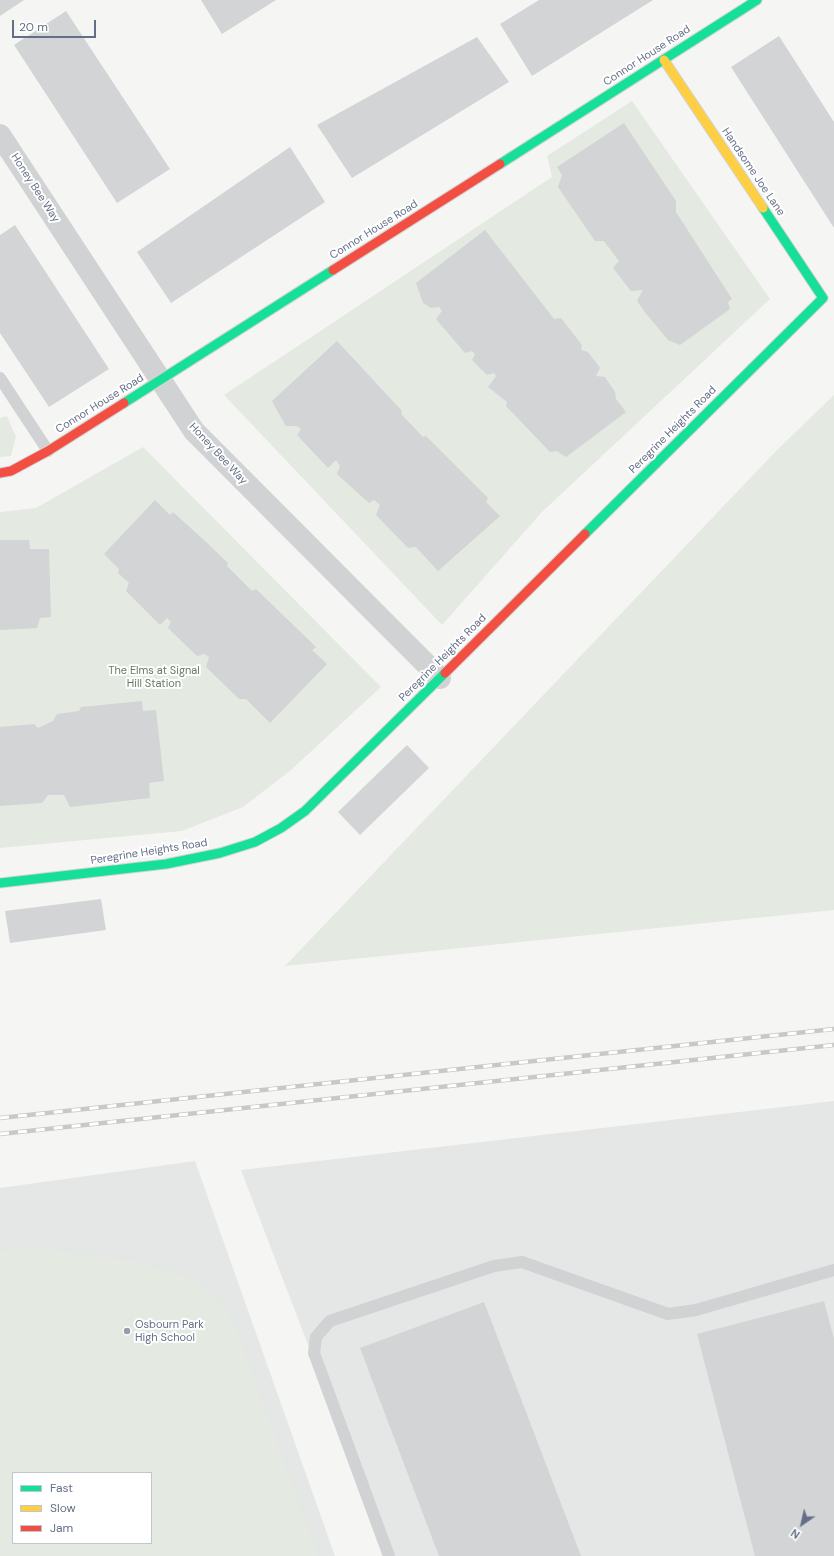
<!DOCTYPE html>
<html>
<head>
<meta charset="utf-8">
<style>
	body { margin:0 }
	#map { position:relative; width:834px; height:1556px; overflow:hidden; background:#f5f6f4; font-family:"DM Sans",sans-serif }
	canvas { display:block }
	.legend { position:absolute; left:12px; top:1472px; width:140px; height:72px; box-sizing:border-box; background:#fff; border:1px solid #c1c5cf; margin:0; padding:5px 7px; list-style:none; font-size:12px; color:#636f87 }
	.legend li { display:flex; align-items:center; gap:8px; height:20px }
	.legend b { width:20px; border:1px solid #c1c5cf }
	.north { position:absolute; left:782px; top:1504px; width:40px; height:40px; -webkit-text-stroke:3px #fff; paint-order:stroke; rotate:214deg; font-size:11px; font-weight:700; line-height:16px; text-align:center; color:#636f87 }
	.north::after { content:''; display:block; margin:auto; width:14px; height:18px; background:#636f87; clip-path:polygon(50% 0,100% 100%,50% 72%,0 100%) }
	.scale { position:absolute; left:12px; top:20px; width:84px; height:18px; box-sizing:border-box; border:2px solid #636f87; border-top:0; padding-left:5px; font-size:12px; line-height:14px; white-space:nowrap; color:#636f87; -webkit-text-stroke:3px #fff; paint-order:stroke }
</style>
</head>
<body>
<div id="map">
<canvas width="834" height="1556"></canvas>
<ul class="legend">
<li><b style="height:5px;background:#16e098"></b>Fast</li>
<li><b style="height:5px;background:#ffcf43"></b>Slow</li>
<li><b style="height:5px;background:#f24e42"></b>Jam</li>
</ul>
<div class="north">N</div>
<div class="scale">20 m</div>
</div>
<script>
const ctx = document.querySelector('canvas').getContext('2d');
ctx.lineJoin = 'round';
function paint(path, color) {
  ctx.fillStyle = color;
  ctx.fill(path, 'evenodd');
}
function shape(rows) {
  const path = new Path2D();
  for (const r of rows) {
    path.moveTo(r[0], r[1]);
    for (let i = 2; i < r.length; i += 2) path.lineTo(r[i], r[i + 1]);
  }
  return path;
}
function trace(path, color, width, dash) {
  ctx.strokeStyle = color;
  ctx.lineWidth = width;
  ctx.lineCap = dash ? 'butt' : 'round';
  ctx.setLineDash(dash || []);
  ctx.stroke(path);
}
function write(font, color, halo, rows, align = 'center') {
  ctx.font = font + ' "DM Sans",sans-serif';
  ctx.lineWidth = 4;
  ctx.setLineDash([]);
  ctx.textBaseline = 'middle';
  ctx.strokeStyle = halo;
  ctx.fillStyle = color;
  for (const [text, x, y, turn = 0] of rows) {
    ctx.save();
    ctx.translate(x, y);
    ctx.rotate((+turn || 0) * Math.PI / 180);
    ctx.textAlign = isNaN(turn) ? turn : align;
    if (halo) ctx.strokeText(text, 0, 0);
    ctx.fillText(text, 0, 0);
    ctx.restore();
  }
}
paint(shape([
	[834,1101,834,1556,389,1556,241,1170],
	[195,1161,335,1556,0,1556,0,1188],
	[13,1473,151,1473,151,1543,13,1543]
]), '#e5e6e6');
paint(shape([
	[632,101,770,299,542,512,442,625,224,395,552,177,547,156],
	[834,395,834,910,285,966,777,450],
	[7,416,16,437,11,456,0,457,0,418],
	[143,447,381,687,291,770,243,807,182,831,0,848,0,512,36,508],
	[32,1247,138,1262,195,1280,222,1301,237,1329,318,1556,0,1556,0,1251],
	[13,1473,151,1473,151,1543,13,1543]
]), '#e4e9e2');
paint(shape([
	[0,0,24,0,0,16],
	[201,0,276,0,222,34],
	[539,0,653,0,532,76,500,24],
	[66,11,170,169,117,203,14,45],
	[779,36,834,122,834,228,731,67],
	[477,37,509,82,352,178,317,125],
	[624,123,676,201,676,212,732,299,728,302,730,309,680,345,668,340,644,311,637,301,643,290,631,291,613,268,619,261,604,241,595,241,558,187,562,175,557,167],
	[290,147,325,202,171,303,137,252],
	[15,225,109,369,49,407,0,333,0,235],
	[485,230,554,319,561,318,582,345,581,350,588,352,600,368,596,376,605,377,615,392,616,399,626,412,566,457,557,451,550,452,506,406,507,402,488,387,496,376,494,373,487,375,472,360,475,354,472,351,465,353,436,319,442,311,439,307,431,308,423,303,416,283],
	[337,341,402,411,401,414,423,437,426,436,488,498,486,502,500,516,438,571,416,547,408,548,376,515,380,505,374,500,369,503,337,474,340,466,336,460,328,468,297,435,301,429,296,426,286,426,274,405,272,401],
	[155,500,170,515,173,512,206,542,228,563,227,566,252,591,256,589,316,647,312,650,327,664,270,723,246,699,239,699,206,667,209,657,205,654,197,656,168,628,171,622,167,618,160,625,126,591,129,583,118,573,119,569,104,554],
	[0,540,29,540,30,549,49,549,51,617,40,618,37,628,0,630],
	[142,701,143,711,156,710,164,781,149,783,150,798,70,807,64,795,48,795,42,803,0,806,0,727,34,724,38,728,53,721,57,714,79,711,81,707],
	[407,745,429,768,360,835,338,812],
	[101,899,106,930,10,943,5,911],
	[824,1301,834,1339,834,1556,755,1556,697,1334],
	[484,1302,581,1556,439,1556,360,1348]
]), '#d3d4d5');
const fast = shape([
	[500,164,757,0],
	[124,403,333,270],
	[585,534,823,298,763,208],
	[0,883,166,864,220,853,255,842,281,828,305,811,445,673]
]);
const slow = shape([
	[664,60,763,208]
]);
const jam = shape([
	[333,270,500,164],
	[0,473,11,471,48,451,124,403],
	[445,673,585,534]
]);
trace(fast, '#d1d3d5', 11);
trace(slow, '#d1d3d5', 11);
trace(jam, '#d1d3d5', 11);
trace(shape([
	[0,378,48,451],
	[389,1556,314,1353,316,1337,330,1321,494,1266,522,1262,668,1314,696,1310,834,1270]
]), '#d1d2d3', 12);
trace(shape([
	[0,135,194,431,440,678]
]), '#d1d2d3', 22);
trace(fast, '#16e098', 9);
trace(slow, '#ffcf43', 9);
trace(jam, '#f24e42', 9);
const rail = shape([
	[0,1118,834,1029],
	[0,1134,834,1045]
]);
trace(rail, '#c7c8c9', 4.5);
trace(rail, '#fff', 3, [9]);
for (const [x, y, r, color] of [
	[127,1331,4,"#969ead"]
]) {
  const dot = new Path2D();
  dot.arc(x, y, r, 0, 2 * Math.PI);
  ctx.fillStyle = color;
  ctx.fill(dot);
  trace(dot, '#fff', 1.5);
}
write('11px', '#636f87', '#fff', [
	["Connor House Road",647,56,-33],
	["Handsome Joe Lane",753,172,56],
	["Honey Bee Way",35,188,57],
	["Connor House Road",374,230,-32],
	["Connor House Road",100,404,-32],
	["Peregrine Heights Road",673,430,-45],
	["Honey Bee Way",218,454,47],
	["Peregrine Heights Road",443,658,-45],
	["Peregrine Heights Road",149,852,-9]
]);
write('11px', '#637d63', '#fff', [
	["The Elms at Signal",154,671],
	["Hill Station",154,684]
]);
write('11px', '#636f87', '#fff', [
	["Osbourn Park",135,1325],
	["High School",135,1338]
], 'left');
</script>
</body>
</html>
